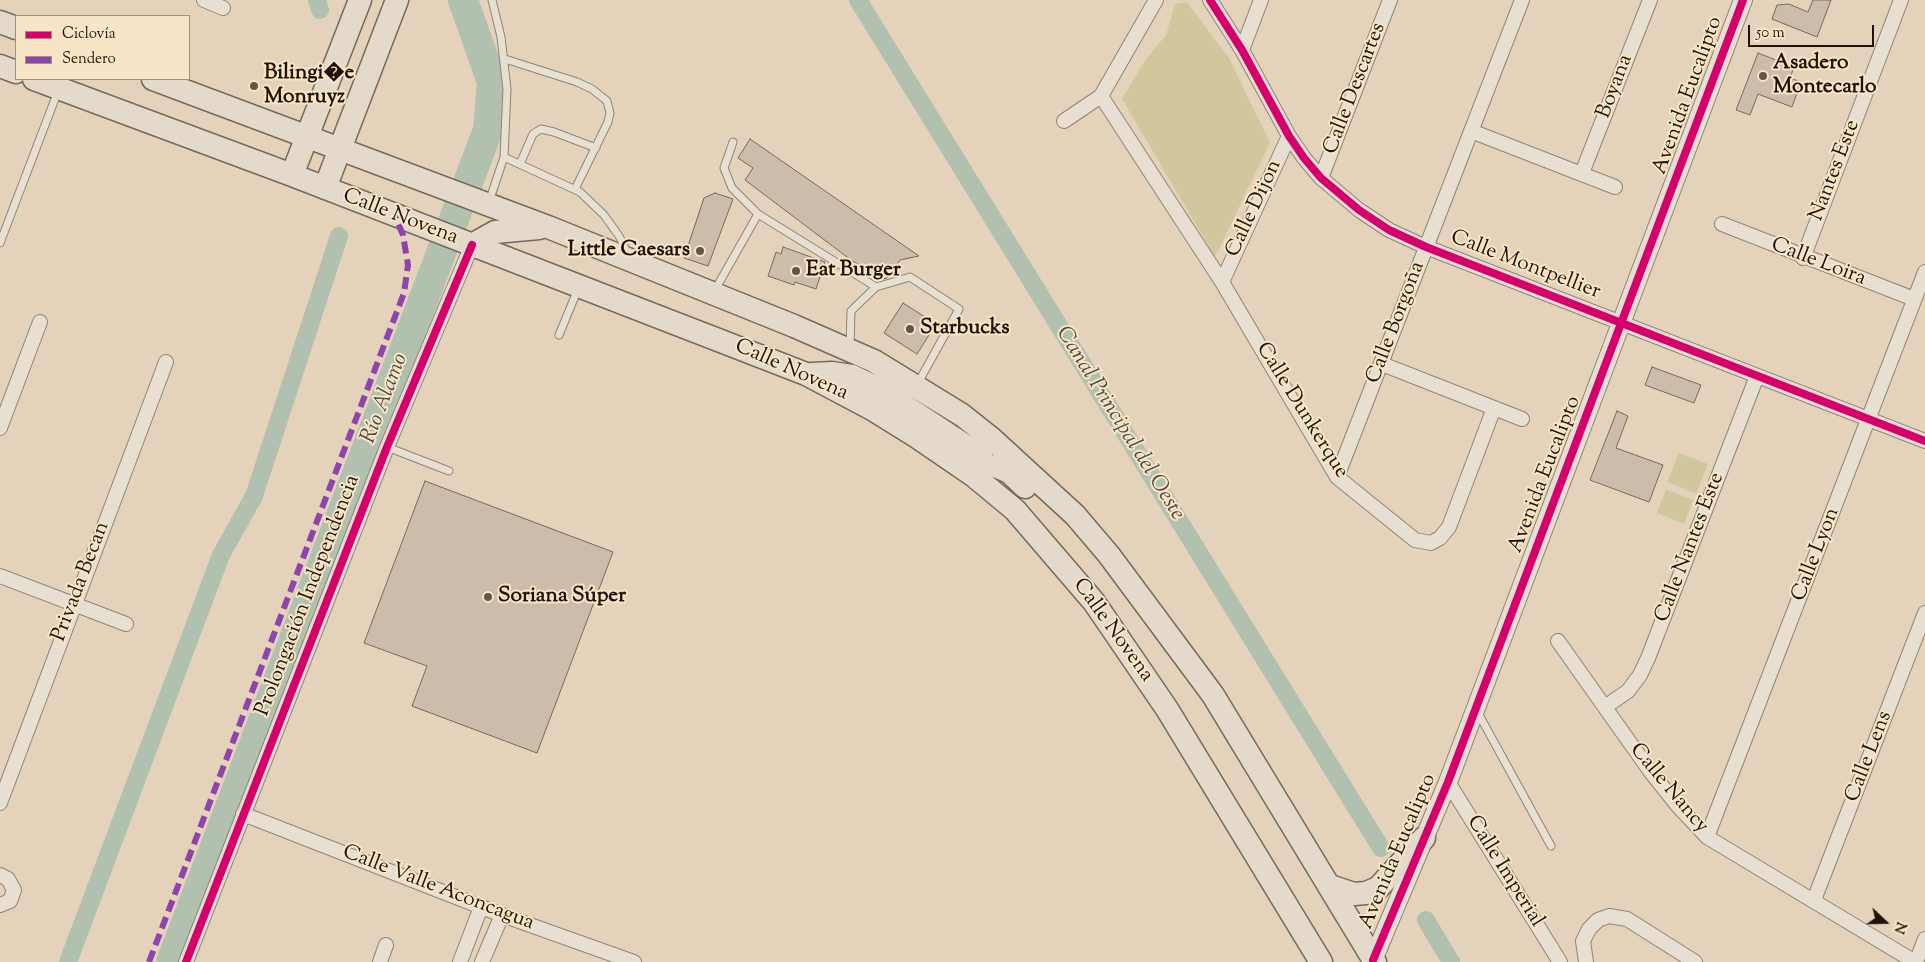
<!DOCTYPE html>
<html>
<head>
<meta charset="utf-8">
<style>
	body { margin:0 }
	#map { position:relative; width:1925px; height:962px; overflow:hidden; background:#e4d3ba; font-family:"Sorts Mill Goudy",serif }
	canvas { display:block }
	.legend { position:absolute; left:15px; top:15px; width:175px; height:65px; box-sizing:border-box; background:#f8e5c6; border:1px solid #a1917a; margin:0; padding:6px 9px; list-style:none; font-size:15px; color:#1f1309 }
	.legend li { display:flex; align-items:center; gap:10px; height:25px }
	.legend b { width:25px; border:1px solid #a1917a }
	.north { position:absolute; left:1860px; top:897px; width:50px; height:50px; -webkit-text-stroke:4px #f8e5c6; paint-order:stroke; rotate:111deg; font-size:14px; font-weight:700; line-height:20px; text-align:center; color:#1f1309 }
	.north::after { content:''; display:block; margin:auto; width:18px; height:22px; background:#1f1309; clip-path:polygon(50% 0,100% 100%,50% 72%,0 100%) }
	.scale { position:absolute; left:1748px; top:25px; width:126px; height:22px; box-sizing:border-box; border:2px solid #1f1309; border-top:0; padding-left:6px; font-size:15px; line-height:18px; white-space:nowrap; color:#1f1309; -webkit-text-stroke:4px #f8e5c6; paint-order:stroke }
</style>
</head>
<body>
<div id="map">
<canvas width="1925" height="962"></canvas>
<ul class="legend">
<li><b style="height:6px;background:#d6006c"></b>Ciclovía</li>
<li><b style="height:6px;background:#8e44ad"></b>Sendero</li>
</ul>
<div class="north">N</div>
<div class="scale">50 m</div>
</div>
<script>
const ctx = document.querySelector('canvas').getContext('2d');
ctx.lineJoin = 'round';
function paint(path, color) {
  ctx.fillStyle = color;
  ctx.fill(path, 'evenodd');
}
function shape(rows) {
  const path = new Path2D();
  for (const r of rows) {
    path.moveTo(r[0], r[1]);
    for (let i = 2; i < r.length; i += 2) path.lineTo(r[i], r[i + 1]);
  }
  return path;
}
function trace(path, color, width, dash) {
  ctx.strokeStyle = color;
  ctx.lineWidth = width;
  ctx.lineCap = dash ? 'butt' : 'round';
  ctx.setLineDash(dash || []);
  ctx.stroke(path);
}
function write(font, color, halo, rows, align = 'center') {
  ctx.font = font + ' "Sorts Mill Goudy",serif';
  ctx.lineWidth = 4;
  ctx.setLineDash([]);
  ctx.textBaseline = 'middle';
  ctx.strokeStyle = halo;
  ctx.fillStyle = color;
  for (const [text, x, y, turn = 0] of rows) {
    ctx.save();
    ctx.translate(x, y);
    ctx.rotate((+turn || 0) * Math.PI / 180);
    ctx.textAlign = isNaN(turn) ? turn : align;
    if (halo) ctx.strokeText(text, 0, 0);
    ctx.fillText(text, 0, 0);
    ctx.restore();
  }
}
paint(shape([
	[1187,2,1229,58,1270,143,1215,257,1122,99,1144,62,1166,35,1175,4],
	[1679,453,1708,464,1696,494,1667,482],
	[1666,489,1693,500,1684,524,1657,513]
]), '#d1c79c');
trace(shape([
	[317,0,320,10],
	[858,0,1381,848],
	[1426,920,1451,962],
	[68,962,221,555,254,496,339,236]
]), '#b2c1af', 18);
trace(shape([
	[171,962,488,130,492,82,463,0]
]), '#b2c1af', 30);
const building = shape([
	[1813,0,1831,0,1817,37,1772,19,1777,5,1789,4,1808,12,1813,0],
	[1758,53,1794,67,1790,78,1801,82,1792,107,1758,94,1750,115,1736,110,1758,53],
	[750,139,919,256,900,260,887,278,883,279,851,260,745,180,753,168,738,158,750,139],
	[715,193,733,199,708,266,684,258,704,198,715,193],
	[783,247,825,262,816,289,795,282,794,285,768,276,776,252,781,254,783,247],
	[903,303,936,324,917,354,884,333,903,303],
	[1652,367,1701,385,1694,403,1645,385,1652,367],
	[1617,411,1628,416,1616,448,1663,465,1649,502,1590,480,1617,411],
	[425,481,613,552,537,753,412,706,427,666,364,643,425,481]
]);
paint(building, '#cebcaa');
trace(building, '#746a5c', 1);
const service = shape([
	[505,59,577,82,592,89,607,101,610,113,608,122,575,189],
	[733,142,724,168,732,188,758,214,876,287],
	[504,157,580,192,604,215,619,236,627,252],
	[520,164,533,134,541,129,554,132,596,148],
	[489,202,504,157,507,89,501,37,492,0],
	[0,243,58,91],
	[715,290,758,214],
	[559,335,578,289],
	[850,346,851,311,876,287,910,277,959,309,918,383],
	[387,447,449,471],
	[1477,711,1551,846]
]);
const minor = shape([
	[204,0,223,8],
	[1210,0,1242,50,1289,136,1304,158,1321,178,1359,210,1389,230,1426,247,1925,441],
	[1242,50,1261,0],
	[1101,96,1222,282,1337,477,1415,540,1431,543,1440,538,1449,527,1494,408],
	[1064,121,1101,96,1156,0],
	[1471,131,1615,187],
	[1582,173,1650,0],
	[1321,178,1390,0],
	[1722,224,1914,299],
	[1803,258,1901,0],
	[1222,282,1289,136],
	[1382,364,1522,419],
	[0,428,40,322],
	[1337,477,1522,0],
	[0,576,126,624],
	[1558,641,1650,771,1677,805,1707,837,1915,962],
	[1605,707,1628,691,1640,675,1648,658,1757,376],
	[1448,782,1560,962],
	[0,803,166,362],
	[243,814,502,915,634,962],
	[1707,837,1925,272],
	[0,875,8,879,14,890,10,901,0,905],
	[1814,900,1925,613],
	[186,962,387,447,472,245],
	[380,962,386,945],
	[460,962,481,907],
	[482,962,502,915],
	[1586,962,1583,941,1589,929,1598,920,1609,916,1627,919,1695,962],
	[1916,962,1925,939]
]);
const tertiary = shape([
	[1373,960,1448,782,1743,0]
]);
const primary = shape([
	[0,22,16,28],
	[0,66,16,72],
	[34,79,292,175,806,374,872,409,917,437,974,476,1015,510,1094,602,1167,709,1321,962],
	[153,79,548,227,794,326,874,361,962,415,991,438,1075,515,1109,555,1213,695,1375,962],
	[292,175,360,0],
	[325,188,397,0],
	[472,245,495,232,539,228],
	[812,374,832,373,852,376,879,389,975,452,981,451,991,438],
	[974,476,984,467,995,466,1009,472,1025,487],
	[1330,886,1354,894,1366,893,1378,888,1424,838]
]);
trace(service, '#8f8475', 9);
trace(minor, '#8f8475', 16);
trace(tertiary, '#8f8475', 20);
trace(primary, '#746a5c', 25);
trace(service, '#e7dfd2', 7);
trace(minor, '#e7dfd2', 14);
trace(tertiary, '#e7dfd2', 18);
trace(primary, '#e3dacb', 22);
trace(shape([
	[149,962,404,293,408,265,403,235,395,216]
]), '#8e44ad', 6, [12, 6]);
trace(shape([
	[1210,0,1242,50,1289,136,1304,158,1321,178,1359,210,1389,230,1426,247,1925,441],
	[1373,960,1448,782,1743,0],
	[186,962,387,447,472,245]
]), '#d6006c', 8);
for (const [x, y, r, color] of [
	[1763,76,5,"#645647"],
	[254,86,5,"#645647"],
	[700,251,5,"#645647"],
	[796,271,5,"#645647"],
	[910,329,5,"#645647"],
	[488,597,5,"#645647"]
]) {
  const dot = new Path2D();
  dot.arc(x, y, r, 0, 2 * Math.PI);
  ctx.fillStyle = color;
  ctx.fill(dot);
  trace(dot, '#f8e5c6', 2);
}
write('bold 21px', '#1f1309', '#f8e5c6', [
	["Asadero",1773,64],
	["Montecarlo",1773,88],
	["Bilingi�e",264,74],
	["Monruyz",264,98],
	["Little Caesars",690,251,"right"],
	["Eat Burger",806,271],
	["Starbucks",920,329],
	["Soriana Súper",498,597]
], 'left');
write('21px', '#1f1309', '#f8e5c6', [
	["Boyana",1616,87,-69],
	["Calle Descartes",1356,89,-69],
	["Avenida Eucalipto",1689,96,-70],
	["Nantes Este",1836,171,-69],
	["Calle Dijon",1255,209,-65],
	["Calle Novena",400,218,21],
	["Calle Loira",1818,263,21],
	["Calle Montpellier",1525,266,21],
	["Calle Borgoña",1397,323,-69],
	["Calle Novena",791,371,24],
	["Calle Dunkerque",1301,411,58],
	["Avenida Eucalipto",1546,475,-69],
	["Calle Nantes Este",1691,548,-69],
	["Calle Lyon",1817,555,-69],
	["Privada Becan",82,582,-69],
	["Prolongación Independencia",309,596,-69],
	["Calle Novena",1112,631,54],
	["Calle Lens",1870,757,-69],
	["Calle Nancy",1668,789,50],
	["Avenida Eucalipto",1399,852,-67],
	["Calle Imperial",1504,872,58],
	["Calle Valle Aconcagua",438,889,21]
]);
write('italic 22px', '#4b4d41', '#f8e5c6', [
	["Río Alamo",386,399,-69],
	["Canal Principal del Oeste",1119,424,58]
]);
</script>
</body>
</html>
